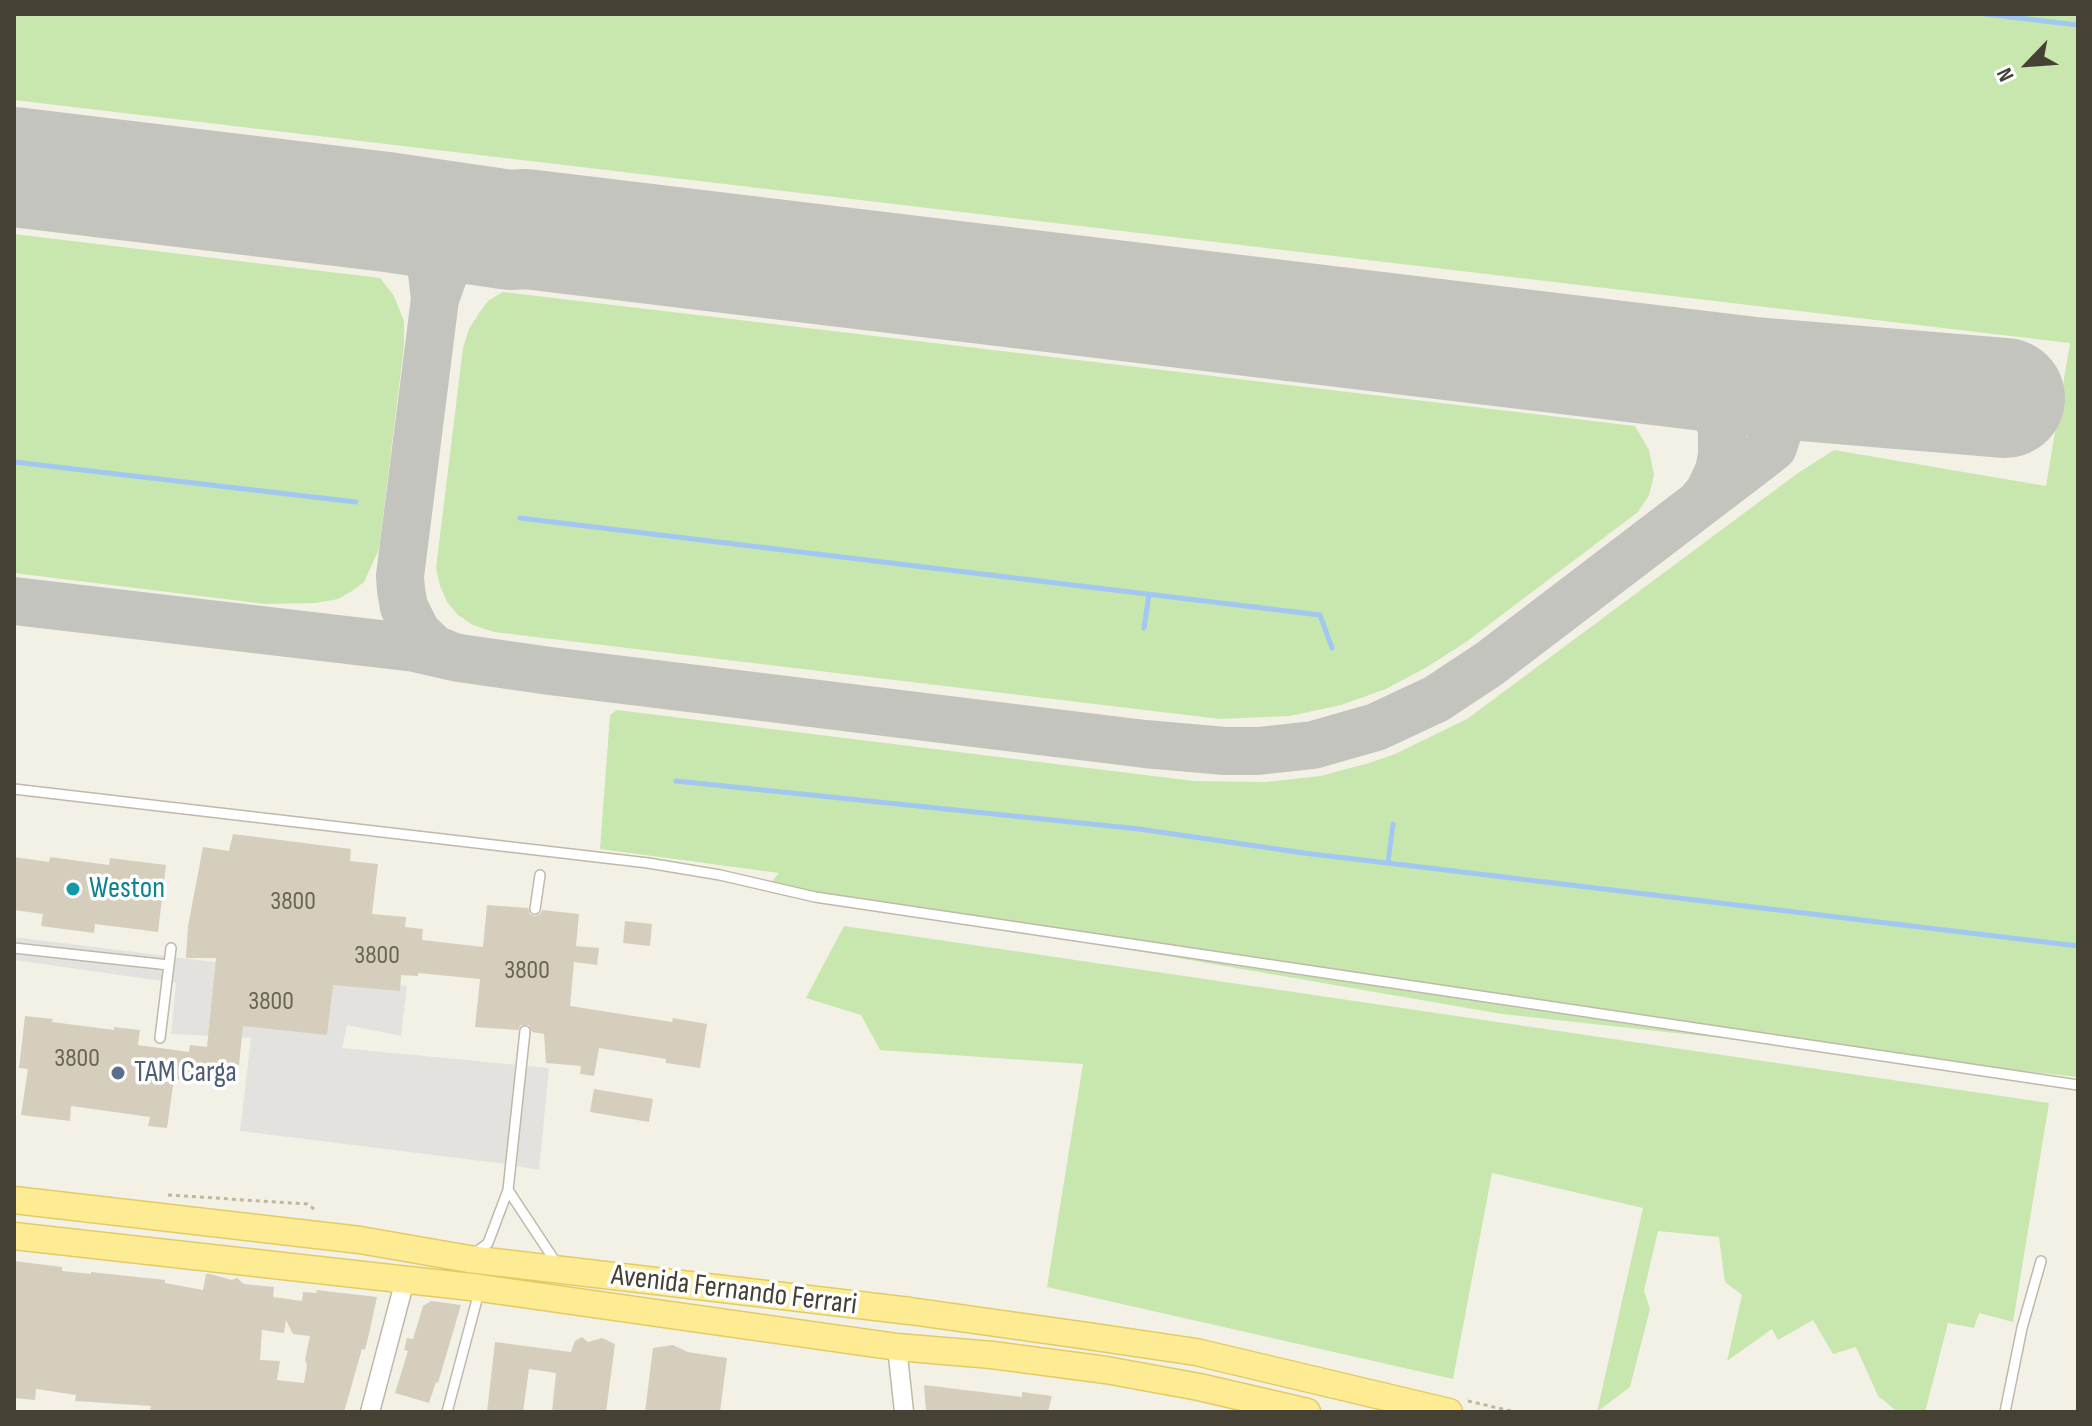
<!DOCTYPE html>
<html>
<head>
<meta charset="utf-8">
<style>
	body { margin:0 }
	#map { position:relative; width:2092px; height:1426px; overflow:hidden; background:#f3f1e6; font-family:"Sofia Sans Condensed",sans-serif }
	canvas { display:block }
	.frame { position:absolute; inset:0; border:16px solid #464135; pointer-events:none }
	.north { position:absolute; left:1988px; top:24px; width:80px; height:80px; -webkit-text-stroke:6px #fff; paint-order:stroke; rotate:245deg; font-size:22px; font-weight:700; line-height:32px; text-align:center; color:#464135 }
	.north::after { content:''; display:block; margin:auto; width:28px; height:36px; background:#464135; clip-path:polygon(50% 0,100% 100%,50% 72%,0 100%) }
</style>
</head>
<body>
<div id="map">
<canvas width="2092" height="1426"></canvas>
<div class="frame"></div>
<div class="north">N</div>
</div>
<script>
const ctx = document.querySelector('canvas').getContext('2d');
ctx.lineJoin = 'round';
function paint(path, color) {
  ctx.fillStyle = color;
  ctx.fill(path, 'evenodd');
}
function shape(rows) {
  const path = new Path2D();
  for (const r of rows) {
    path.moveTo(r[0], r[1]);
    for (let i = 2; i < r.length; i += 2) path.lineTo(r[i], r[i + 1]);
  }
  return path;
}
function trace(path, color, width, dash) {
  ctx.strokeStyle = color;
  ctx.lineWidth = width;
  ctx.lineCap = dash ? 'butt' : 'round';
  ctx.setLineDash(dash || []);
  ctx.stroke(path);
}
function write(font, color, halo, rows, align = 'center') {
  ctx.font = font + ' "Sofia Sans Condensed",sans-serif';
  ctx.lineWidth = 7;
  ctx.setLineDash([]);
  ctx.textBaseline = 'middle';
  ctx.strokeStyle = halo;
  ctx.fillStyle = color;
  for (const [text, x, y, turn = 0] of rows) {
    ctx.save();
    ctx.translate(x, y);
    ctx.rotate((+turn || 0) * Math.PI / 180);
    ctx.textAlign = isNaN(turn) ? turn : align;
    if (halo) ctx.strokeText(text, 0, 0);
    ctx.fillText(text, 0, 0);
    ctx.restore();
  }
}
paint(shape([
	[14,14,2078,14,2078,1077,1502,1014,767,887,779,873,600,849,610,715,617,710,1194,781,1266,782,1320,776,1369,763,1395,754,1467,719,1798,473,1834,450,2046,486,2070,343,14,100],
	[14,234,380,278,394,296,404,321,404,346,379,549,364,582,352,591,338,599,316,603,265,604,14,573],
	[503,292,1635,426,1649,450,1654,475,1649,495,1638,512,1466,642,1427,667,1386,689,1341,705,1290,716,1220,719,494,632,473,625,458,615,447,602,440,586,436,568,463,348,469,329,479,313,489,300],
	[844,926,2049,1103,2013,1322,1979,1313,1974,1328,1948,1323,1925,1412,1898,1412,1878,1396,1856,1347,1833,1354,1813,1320,1778,1340,1772,1329,1727,1361,1742,1295,1725,1282,1719,1237,1658,1231,1644,1291,1650,1309,1630,1387,1597,1412,1643,1208,1492,1173,1453,1379,1047,1287,1083,1064,880,1050,861,1015,806,998]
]), '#c7e7af');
paint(shape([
	[14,937,407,986,401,1036,347,1025,342,1048,549,1068,539,1170,506,1164,240,1131,251,1038,171,1034,176,983,14,960]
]), '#e4e2de');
trace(shape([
	[1985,14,2078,25],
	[14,462,356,502],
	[520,518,1320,615,1332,648],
	[1144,628,1149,594],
	[676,781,1139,829,1304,853,2078,946],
	[1388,863,1393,824]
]), '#a2c7f0', 5);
trace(shape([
	[387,212,417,242,428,259,432,273,435,299],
	[1654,365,1680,375,1695,385,1712,406,1722,428,1722,455,1719,471,1709,492,1700,503],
	[14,601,415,648,459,658,550,671,1145,744,1225,751,1258,751,1313,745,1376,727,1436,699,1489,664,1758,459,1773,447,1781,423,1776,402,1754,377],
	[451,656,434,649,417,633,404,607,401,590,400,576,435,299,446,268,462,250,485,236,510,230]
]), '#c4c4be', 48);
trace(shape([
	[14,167,387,212,510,230,526,229,1754,377,2005,398]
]), '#c4c4be', 120);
paint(shape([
	[233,834,351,849,350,861,378,864,372,914,406,917,405,927,423,929,422,940,483,947,487,905,528,908,530,914,535,916,540,914,542,910,579,914,576,946,599,948,597,965,574,962,570,1006,672,1022,673,1018,707,1024,700,1068,666,1063,666,1059,599,1048,594,1076,580,1074,581,1066,546,1063,544,1034,532,1032,529,1025,521,1025,518,1030,475,1027,480,979,418,973,418,976,401,975,400,991,333,985,327,1035,243,1026,239,1065,217,1062,215,1083,174,1079,167,1128,148,1126,150,1117,71,1106,70,1121,21,1115,28,1069,19,1068,25,1016,53,1019,52,1022,114,1030,114,1027,140,1030,138,1045,189,1052,190,1045,207,1047,216,958,186,958,188,926,203,847,229,851],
	[14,857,49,862,50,857,109,865,110,858,166,865,158,932,95,924,94,933,41,926,43,914,14,910],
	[625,921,652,924,650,946,623,943],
	[594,1089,653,1099,649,1122,590,1112],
	[14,1261,62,1267,62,1271,91,1274,91,1272,165,1280,165,1283,203,1290,206,1274,210,1274,232,1280,237,1278,244,1284,274,1287,273,1297,302,1301,303,1292,317,1293,316,1290,377,1297,369,1334,365,1350,362,1349,344,1412,171,1412,150,1410,151,1406,75,1401,76,1395,36,1389,35,1400,14,1398],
	[286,1320,293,1334,310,1336,305,1360,307,1365,304,1383,277,1380,280,1361,260,1360,262,1330,284,1333],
	[431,1301,461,1305,438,1383,436,1382,429,1403,395,1393,408,1351,404,1350,407,1338,413,1339,423,1306],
	[582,1337,588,1342,602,1338,615,1344,606,1412,552,1412,556,1373,529,1369,523,1412,487,1412,495,1342,571,1352,575,1341],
	[673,1345,688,1352,727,1358,720,1412,645,1412,653,1348],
	[924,1385,1022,1397,1022,1392,1052,1396,1048,1412,926,1412]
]), '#d5cebc');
const service = shape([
	[14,789,648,863,720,875,815,897,2078,1085],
	[535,909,540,875],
	[14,948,169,965],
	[160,1038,171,948],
	[508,1190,557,1264],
	[474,1254,488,1243,508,1190,525,1031],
	[447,1412,479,1292],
	[2005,1412,2022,1328,2041,1261]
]);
const minor = shape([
	[897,1347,904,1412],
	[370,1412,405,1280]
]);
const primary = shape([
	[14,1200,360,1240,469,1259,910,1311,1088,1336,1196,1352,1449,1412],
	[14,1236,480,1288,897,1347,992,1355,1106,1370,1199,1387,1307,1412]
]);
trace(service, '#beb9a9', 12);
trace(minor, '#beb9a9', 21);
trace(primary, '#e3cb64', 29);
trace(shape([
	[168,1195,307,1204,317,1211],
	[1468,1401,1515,1412]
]), '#c0b79a', 3, [4, 4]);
trace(service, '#fff', 9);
trace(minor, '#fff', 18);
trace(primary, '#feec95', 26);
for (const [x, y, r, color] of [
	[73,889,8,"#0f9aa8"],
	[118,1073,8,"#5c6f8a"]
]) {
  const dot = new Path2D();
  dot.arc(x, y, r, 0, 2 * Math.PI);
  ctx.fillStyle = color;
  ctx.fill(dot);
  trace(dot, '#fff', 3);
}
write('26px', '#6a6457', null, [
	["3800",293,902],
	["3800",377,956],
	["3800",527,971],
	["3800",271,1002],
	["3800",77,1059]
]);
write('30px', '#0d838f', '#fff', [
	["Weston",89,889]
], 'left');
write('30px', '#4e5e75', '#fff', [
	["TAM Carga",134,1073]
], 'left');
write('30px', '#464135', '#fff', [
	["Avenida Fernando Ferrari",734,1291,7]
]);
</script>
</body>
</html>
